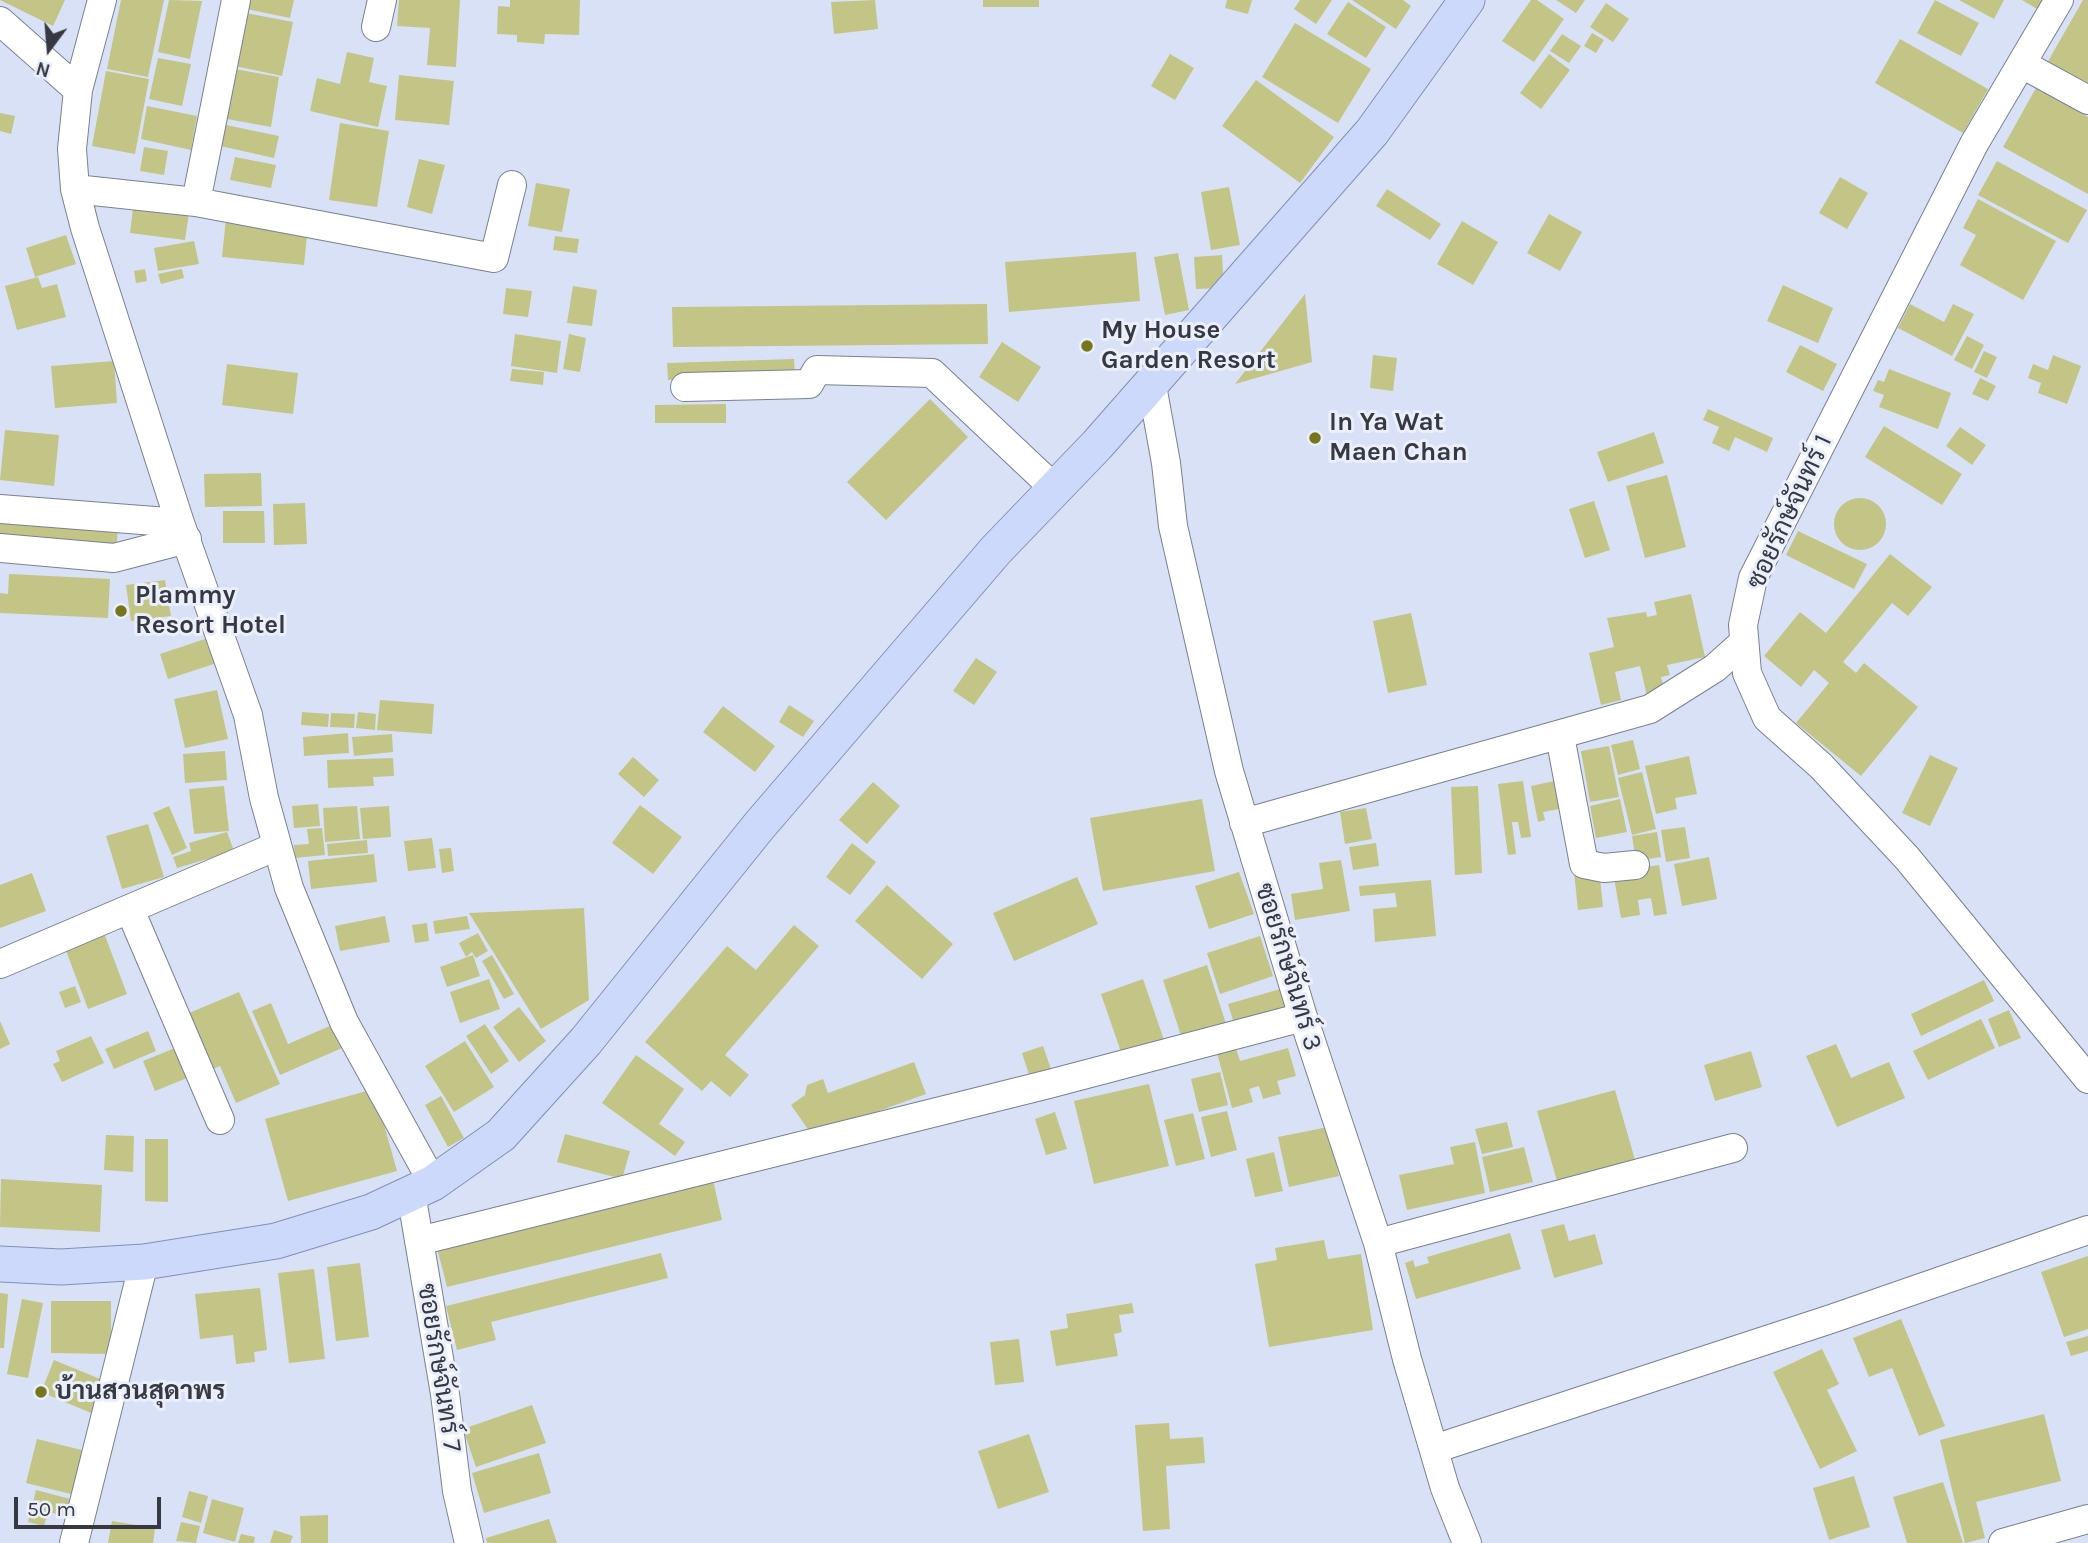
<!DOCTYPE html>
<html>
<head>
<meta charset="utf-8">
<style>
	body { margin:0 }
	#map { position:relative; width:2088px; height:1543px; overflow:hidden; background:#d9e1f6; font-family:Karla,sans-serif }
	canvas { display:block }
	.north { position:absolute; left:14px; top:14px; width:70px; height:70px; -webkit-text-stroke:5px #eaeffb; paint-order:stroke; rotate:196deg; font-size:19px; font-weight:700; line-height:28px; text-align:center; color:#363941 }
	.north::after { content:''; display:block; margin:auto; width:24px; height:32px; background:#363941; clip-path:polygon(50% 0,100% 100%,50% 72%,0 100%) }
	.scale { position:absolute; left:14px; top:1497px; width:147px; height:32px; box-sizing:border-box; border:4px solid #363941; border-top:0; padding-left:9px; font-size:21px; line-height:24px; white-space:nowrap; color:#363941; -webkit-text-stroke:5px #eaeffb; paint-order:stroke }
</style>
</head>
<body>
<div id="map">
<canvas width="2088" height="1543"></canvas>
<div class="north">N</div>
<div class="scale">50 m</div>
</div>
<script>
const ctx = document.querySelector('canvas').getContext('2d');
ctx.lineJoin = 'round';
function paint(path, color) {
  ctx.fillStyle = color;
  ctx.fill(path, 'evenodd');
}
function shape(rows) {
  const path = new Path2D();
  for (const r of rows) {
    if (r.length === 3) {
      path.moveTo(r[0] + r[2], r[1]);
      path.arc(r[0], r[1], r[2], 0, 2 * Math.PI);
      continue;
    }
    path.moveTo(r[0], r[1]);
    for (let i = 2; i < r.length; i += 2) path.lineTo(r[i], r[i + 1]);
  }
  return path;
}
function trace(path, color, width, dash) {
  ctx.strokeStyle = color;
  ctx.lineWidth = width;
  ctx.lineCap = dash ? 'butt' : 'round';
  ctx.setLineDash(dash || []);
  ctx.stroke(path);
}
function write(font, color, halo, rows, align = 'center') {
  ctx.font = font + ' Karla,Sarabun,sans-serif';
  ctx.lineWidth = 6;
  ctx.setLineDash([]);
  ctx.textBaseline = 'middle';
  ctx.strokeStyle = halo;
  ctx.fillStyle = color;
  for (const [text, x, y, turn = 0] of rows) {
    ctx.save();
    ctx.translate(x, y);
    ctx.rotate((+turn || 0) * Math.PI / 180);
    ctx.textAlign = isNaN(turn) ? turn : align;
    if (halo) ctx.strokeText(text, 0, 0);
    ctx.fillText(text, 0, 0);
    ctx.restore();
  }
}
paint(shape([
	[0,0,65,0,53,26],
	[121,0,164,0,148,77,107,69],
	[169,0,202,1,190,59,158,52],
	[248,0,294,0,290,18,246,9],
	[399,0,460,0,456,67,427,65,430,28,397,26],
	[510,0,580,0,579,35,545,34,544,44,517,42,517,35,497,34,498,6,510,7],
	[875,0,878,29,834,34,831,2],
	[983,0,1039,0,1039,7,983,7],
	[1227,0,1252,0,1248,14,1225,8],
	[1300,0,1332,0,1316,24,1294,9],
	[1352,0,1403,0,1411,6,1396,29],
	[1531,0,1537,0,1564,19,1534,62,1502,41],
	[1556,0,1585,0,1576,13],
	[1935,0,1979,23,1961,56,1917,33],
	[1959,0,2004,0,1994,19],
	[2022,0,2049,0,2042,12],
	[2083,0,2088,0,2088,87,2047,63],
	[1348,2,1386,27,1366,58,1327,34],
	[1606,3,1629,19,1613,42,1590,27],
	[246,13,293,22,282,76,235,66],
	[1295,23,1371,69,1338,123,1262,77],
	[1592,33,1604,40,1596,53,1584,46],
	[1562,34,1581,46,1569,63,1550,51],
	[1900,39,1988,89,1963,133,1875,83],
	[347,52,374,58,369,82,387,86,378,127,310,111,317,78,340,84],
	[1170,54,1194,68,1175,100,1151,86],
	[1549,54,1570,70,1541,109,1520,93],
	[158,58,191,64,182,106,149,99],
	[235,69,279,77,271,127,227,119],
	[106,71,149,79,135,154,92,146],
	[399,75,454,81,449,125,395,120],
	[1256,80,1334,137,1300,183,1222,126],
	[2036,88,2088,117,2088,194,2003,147],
	[147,106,197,116,191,150,141,139],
	[0,113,15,116,11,134,0,131],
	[340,123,389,131,377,207,329,200],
	[221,124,279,136,274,158,216,145],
	[144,147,168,151,164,175,140,171],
	[235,157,276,165,271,188,230,180],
	[419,159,445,165,432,214,407,207],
	[1997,161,2087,210,2068,243,1978,195],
	[1840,177,1868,193,1847,229,1819,213],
	[536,183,570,189,562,232,528,226],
	[1229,187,1240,245,1211,250,1201,192],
	[1387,189,1441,224,1430,240,1376,206],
	[134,199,190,206,185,240,130,233],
	[1978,199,2056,241,2023,300,1960,265,1976,235,1963,228],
	[1549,214,1582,232,1560,271,1527,253],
	[226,218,308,225,304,265,222,257],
	[1462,221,1498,242,1473,285,1437,264],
	[66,235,76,264,35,277,26,248],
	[555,236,579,239,577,253,553,250],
	[194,241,199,264,158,271,154,248],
	[1136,252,1140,301,1009,312,1005,262],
	[1178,253,1189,310,1165,315,1154,257],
	[1222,255,1224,288,1196,289,1194,257],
	[145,269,147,281,136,283,134,271],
	[182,269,184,278,161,284,158,274],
	[38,277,42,288,57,284,66,317,17,330,5,286],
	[1783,285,1833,308,1818,343,1767,321],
	[573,286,597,290,592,326,567,323],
	[506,288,532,291,528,317,503,314],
	[1305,294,1312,362,1235,384],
	[987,304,988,344,673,347,672,307],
	[1910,304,1944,322,1953,304,1974,314,1952,356,1898,328],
	[515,334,561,341,557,373,511,366],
	[569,334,586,338,580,372,563,369],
	[1967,336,1984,345,1972,369,1954,360],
	[1002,342,1041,367,1018,402,979,377],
	[1800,345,1837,364,1823,391,1786,372],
	[1984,351,1997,357,1987,378,1974,372],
	[1373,355,1397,358,1393,391,1370,388],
	[2053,355,2081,366,2067,404,2038,393,2041,383,2028,378,2033,364,2048,370],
	[794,359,795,376,668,380,667,363],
	[114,361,117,403,55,408,51,366],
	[227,364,298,373,293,414,222,405],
	[512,369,544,372,543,385,510,381],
	[1889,369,1951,393,1938,429,1879,407,1884,395,1873,391,1878,380,1884,382],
	[1980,378,1996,386,1988,401,1972,394],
	[930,399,968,437,886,520,847,482],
	[726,404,726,423,655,423,655,405],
	[1708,409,1773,438,1767,452,1735,437,1729,451,1712,443,1719,427,1703,420],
	[1884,426,1962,474,1942,505,1865,457],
	[1960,427,1986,445,1972,465,1946,446],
	[5,430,59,435,54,486,0,480],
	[1654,432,1664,463,1608,482,1597,452],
	[261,473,262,506,205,507,204,474],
	[1667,475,1686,547,1645,558,1626,486],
	[1860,524,26],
	[1594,501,1610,550,1585,558,1569,509],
	[305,503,307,544,274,545,273,504],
	[223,511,264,511,265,543,223,543],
	[0,519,118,527,116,554,0,545],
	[1798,531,1867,564,1854,589,1786,555],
	[1890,554,1932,587,1908,616,1892,603,1843,662,1856,673,1864,663,1918,707,1861,776,1796,723,1829,683,1814,670,1801,687,1764,656,1800,612,1826,633],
	[9,574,110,579,108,618,0,613,0,593,8,594],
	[165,580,171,616,131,621,126,585],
	[1691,594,1705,657,1667,665,1670,675,1661,677,1665,692,1647,696,1640,666,1615,672,1621,700,1601,705,1589,653,1614,647,1607,618,1646,612,1647,617,1657,615,1654,602],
	[1411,613,1427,685,1388,693,1373,621],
	[214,636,223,661,168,679,160,654],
	[976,658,997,672,974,705,953,691],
	[217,690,228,739,185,748,174,699],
	[380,700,434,704,432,734,377,730],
	[789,705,814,721,803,737,779,722],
	[723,706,775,746,755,772,703,732],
	[302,712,329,714,328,727,301,725],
	[358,712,376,714,375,730,356,728],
	[331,713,355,714,354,728,330,727],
	[348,733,349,753,304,756,303,737],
	[392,734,393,752,354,756,352,737],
	[1633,740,1640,769,1618,775,1611,745],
	[1609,746,1619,797,1590,802,1581,751],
	[225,751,227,780,185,783,183,754],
	[1930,755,1958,768,1930,826,1902,813],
	[1689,756,1697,794,1675,798,1677,809,1656,814,1645,766],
	[633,757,659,780,644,797,618,774],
	[393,758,394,776,373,777,374,786,328,788,327,760],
	[1642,772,1656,829,1632,835,1618,778],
	[1559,780,1565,808,1543,812,1545,820,1538,822,1531,786],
	[1523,781,1531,837,1521,838,1518,822,1512,822,1516,854,1508,855,1498,784],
	[873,782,900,806,867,844,839,820],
	[224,786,229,831,194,834,189,789],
	[1478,786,1482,873,1455,875,1451,787],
	[1202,799,1215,871,1103,891,1090,818],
	[1620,799,1627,832,1596,838,1590,806],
	[318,804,320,826,294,828,292,806],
	[640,805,682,837,653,874,612,843],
	[169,806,187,848,172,855,153,813],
	[357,806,360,839,325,842,323,808],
	[389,806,391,837,363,839,360,808],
	[1366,808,1372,839,1345,844,1340,812],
	[148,824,164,877,122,889,106,836],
	[1685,827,1690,858,1666,862,1661,830],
	[322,828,325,855,295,858,294,845,309,844,307,829],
	[227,832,234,851,177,868,173,857,191,851,189,843],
	[1657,832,1661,857,1636,861,1632,836],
	[432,838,436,868,408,871,404,841],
	[367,840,368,853,328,856,327,844],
	[852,843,876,862,850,895,826,877],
	[1376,843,1379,866,1353,870,1349,847],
	[451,848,454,871,442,873,439,849],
	[374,854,377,882,311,889,308,861],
	[1709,857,1717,899,1682,906,1674,864],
	[1341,860,1350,911,1295,920,1291,894,1323,889,1319,863],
	[1659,865,1667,914,1654,916,1651,898,1638,900,1640,915,1621,918,1613,872],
	[1599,869,1603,907,1578,910,1574,872],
	[1239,872,1254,914,1209,929,1195,886],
	[32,873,46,911,0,928,0,885],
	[1077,877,1098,924,1014,961,993,913],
	[1431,880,1436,936,1375,942,1373,909,1397,907,1395,893,1360,896,1359,886],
	[887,885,953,944,922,979,855,921],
	[584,908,589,1000,541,1029,469,913],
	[385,916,390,942,340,951,335,926],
	[467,916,470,929,435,934,433,921],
	[427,923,429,941,415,943,412,925],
	[794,925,819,946,725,1055,749,1075,730,1097,711,1081,702,1091,645,1042,727,946,756,970],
	[104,933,127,994,88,1009,65,948],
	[478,933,488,951,476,958,472,952,466,957,459,943],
	[1260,936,1273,976,1220,994,1207,953],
	[473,955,480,976,447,987,440,967],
	[492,955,514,994,504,999,482,961],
	[1207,965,1228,1030,1184,1045,1163,980],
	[489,979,500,1009,460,1023,450,992],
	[1143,979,1164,1040,1122,1055,1101,994],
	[1984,980,1994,1001,1921,1036,1911,1014],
	[75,986,81,1002,65,1008,59,992],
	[1284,988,1291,1014,1236,1030,1228,1004],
	[239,992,280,1084,236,1103,220,1066,206,1072,182,1016],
	[271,1003,288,1044,332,1025,342,1048,280,1075,252,1011],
	[519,1007,546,1041,519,1062,493,1027],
	[2009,1010,2021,1038,1999,1047,1988,1019],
	[1981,1019,1995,1048,1928,1080,1913,1051],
	[0,1021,10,1044,0,1049],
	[485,1024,509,1061,491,1074,466,1036],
	[148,1031,156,1051,114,1069,105,1049],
	[91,1036,104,1063,62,1082,53,1064,60,1061,56,1051],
	[465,1041,494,1087,454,1112,425,1066],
	[1836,1044,1851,1078,1889,1062,1905,1098,1837,1127,1806,1056],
	[1043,1046,1053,1075,1031,1081,1022,1053],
	[175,1048,187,1078,155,1091,143,1061],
	[1236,1048,1240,1061,1288,1048,1296,1076,1277,1081,1281,1094,1263,1099,1259,1086,1249,1089,1253,1102,1232,1108,1217,1053],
	[1751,1051,1762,1087,1715,1101,1704,1065],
	[636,1055,684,1089,659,1124,685,1142,675,1156,602,1103],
	[914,1062,926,1094,812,1135,791,1105,805,1095,807,1085,823,1079,828,1093],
	[1220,1072,1228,1105,1199,1112,1191,1079],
	[1149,1084,1169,1166,1094,1184,1074,1101],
	[374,1089,397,1171,288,1201,265,1119],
	[1615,1090,1637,1167,1559,1188,1537,1111],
	[441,1096,464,1138,448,1147,425,1105],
	[1227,1111,1237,1150,1211,1157,1201,1117],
	[1055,1112,1067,1149,1046,1155,1035,1119],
	[1193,1113,1205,1159,1176,1166,1164,1120],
	[1507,1122,1513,1147,1482,1154,1475,1129],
	[1328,1127,1339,1176,1289,1187,1278,1137],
	[565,1134,630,1151,622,1179,557,1162],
	[106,1135,134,1136,133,1172,104,1170],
	[145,1139,168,1139,168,1202,145,1201],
	[1475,1142,1485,1193,1407,1210,1399,1175,1454,1164,1450,1147],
	[1524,1147,1533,1182,1490,1192,1482,1157],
	[1274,1152,1283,1191,1255,1197,1246,1159],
	[1,1179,102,1185,100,1232,0,1227],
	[713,1180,722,1220,447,1287,437,1248],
	[1564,1224,1569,1241,1595,1234,1603,1264,1554,1278,1541,1230],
	[1510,1233,1521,1269,1416,1299,1405,1263,1413,1260,1415,1267,1429,1263,1427,1257],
	[1324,1240,1328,1259,1361,1254,1373,1330,1269,1347,1255,1264,1277,1260,1275,1248],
	[661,1253,668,1278,491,1322,496,1340,457,1350,446,1306],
	[2088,1256,2088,1329,2064,1337,2041,1272],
	[360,1263,369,1337,336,1341,327,1267],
	[314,1269,325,1359,289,1363,278,1273],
	[260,1288,267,1350,254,1352,255,1362,236,1364,233,1335,200,1339,195,1294],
	[0,1293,8,1294,4,1348,0,1348],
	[22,1299,43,1303,28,1378,7,1374],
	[51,1301,111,1301,111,1354,51,1353],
	[1132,1303,1134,1313,1119,1315,1122,1332,1114,1334,1118,1356,1056,1366,1050,1331,1068,1328,1066,1314],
	[1901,1319,1945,1426,1919,1436,1892,1368,1869,1377,1853,1338],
	[2088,1336,2088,1351,2071,1356,2066,1342],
	[1019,1339,1024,1382,995,1385,990,1342],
	[1822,1349,1839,1384,1827,1390,1857,1451,1820,1469,1773,1372],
	[54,1360,105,1381,91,1413,41,1392],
	[532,1405,546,1443,476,1467,463,1429],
	[2044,1414,2061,1481,1976,1502,1985,1538,1965,1543,1940,1440],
	[1169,1423,1170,1439,1203,1437,1205,1463,1166,1466,1170,1529,1143,1531,1135,1425],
	[1029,1434,1049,1492,998,1509,978,1451],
	[37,1439,90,1452,79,1496,26,1483],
	[539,1453,551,1493,484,1513,472,1473],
	[1854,1476,1870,1527,1829,1540,1813,1488],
	[1943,1482,1963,1543,1907,1543,1893,1497],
	[36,1490,74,1500,70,1517,48,1512,44,1526,28,1522],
	[189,1491,208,1496,201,1523,182,1517],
	[212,1499,244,1508,235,1542,203,1533],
	[328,1515,328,1543,301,1543,300,1516],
	[549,1519,557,1543,487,1543,486,1538],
	[112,1521,155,1528,153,1543,108,1543],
	[181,1522,200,1526,196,1543,176,1541],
	[274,1530,293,1536,290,1543,270,1543],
	[241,1534,255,1537,254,1543,238,1543]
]), '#c3c586');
const minor = shape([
	[102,0,78,90,72,149,75,189,85,228,180,523,248,715,264,798,289,888,344,1022,433,1183],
	[2059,0,1974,144,1753,578,1743,625,1747,673,1767,718,1821,766,1907,858,2088,1079],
	[0,21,78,90],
	[376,27,382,0],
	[2022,64,2088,100],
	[75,189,196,202,494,258,512,185],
	[196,202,236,0],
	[1151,380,1166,463,1173,526,1229,771,1303,1017,1378,1243,1407,1359,1445,1488,1467,1543],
	[685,387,809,384,817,370,932,373,1055,489],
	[0,509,180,523],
	[0,548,114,558,187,539],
	[1560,736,1584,864,1604,868,1635,865],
	[1244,823,1650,709,1715,668,1744,642],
	[130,910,220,1120],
	[0,964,277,846],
	[411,1193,445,1394,457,1491,469,1543],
	[419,1241,1049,1084,1303,1017],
	[1378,1243,1733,1148],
	[1434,1449,1831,1319,2088,1230],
	[74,1543,144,1262],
	[2003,1543,2088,1519]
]);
const major = shape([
	[0,1264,61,1267,144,1262,276,1241,371,1212,433,1183,501,1135,586,1041,759,826,996,550,1097,445,1372,132,1467,0]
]);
trace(minor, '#798093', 30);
trace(major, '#8190b7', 37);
trace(minor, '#fff', 28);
trace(major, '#ccd9fa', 35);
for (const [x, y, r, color] of [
	[1087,346,7,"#76761c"],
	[1315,438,7,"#76761c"],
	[121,611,7,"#76761c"],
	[41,1392,7,"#76761c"]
]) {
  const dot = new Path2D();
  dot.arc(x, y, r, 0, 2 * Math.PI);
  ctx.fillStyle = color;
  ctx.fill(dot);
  trace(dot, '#eaeffb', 2.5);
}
write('bold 26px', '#363941', '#eaeffb', [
	["My House",1101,331],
	["Garden Resort",1101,361],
	["In Ya Wat",1329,423],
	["Maen Chan",1329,453],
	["Plammy",135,596],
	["Resort Hotel",135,626],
	["บ้านสวนสุดาพร",55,1392]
], 'left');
write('26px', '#363941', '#eaeffb', [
	["ซอยรักษ์จันทร์ 1",1790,512,-65],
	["ซอยรักษ์จันทร์ 3",1288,967,73],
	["ซอยรักษ์จันทร์ 7",439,1368,81]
]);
</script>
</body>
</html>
